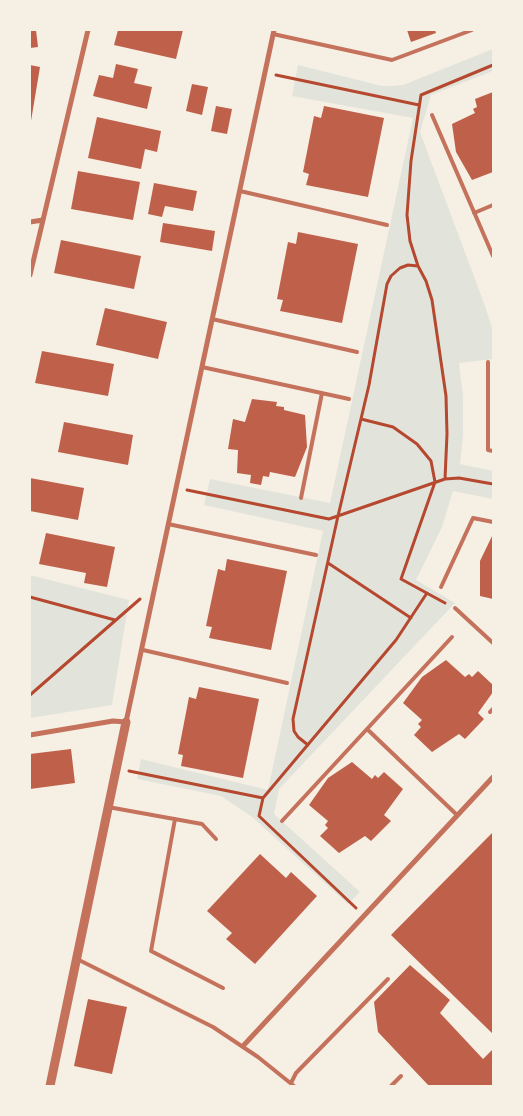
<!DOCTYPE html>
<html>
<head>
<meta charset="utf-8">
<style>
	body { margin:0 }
	#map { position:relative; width:523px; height:1116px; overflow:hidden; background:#f6efe4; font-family:Cabin,sans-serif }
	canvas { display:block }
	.frame { position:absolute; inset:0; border:31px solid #f6efe4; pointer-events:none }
</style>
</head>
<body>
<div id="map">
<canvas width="523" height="1116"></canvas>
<div class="frame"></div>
</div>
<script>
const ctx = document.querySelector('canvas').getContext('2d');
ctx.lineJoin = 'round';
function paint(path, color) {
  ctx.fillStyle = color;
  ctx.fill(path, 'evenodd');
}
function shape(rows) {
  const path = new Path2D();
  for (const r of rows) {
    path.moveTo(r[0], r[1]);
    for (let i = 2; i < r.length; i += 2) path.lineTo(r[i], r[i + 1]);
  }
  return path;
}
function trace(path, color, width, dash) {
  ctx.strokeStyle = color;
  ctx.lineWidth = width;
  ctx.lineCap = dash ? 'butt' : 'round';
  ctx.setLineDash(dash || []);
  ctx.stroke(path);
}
paint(shape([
	[493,49,493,71,431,95,420,132,485,306,493,331,493,359,459,363,463,396,463,435,460,464,493,471,493,499,453,491,442,527,416,580,455,603,279,789,274,814,360,892,348,904,252,817,221,796,137,779,141,759,268,790,323,531,204,505,210,479,330,503,413,118,292,96,298,65,382,86,393,86,403,85],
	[30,575,129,600,112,705,30,718]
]), '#e2e4dc');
paint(shape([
	[30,30,36,30,38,47,30,48],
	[118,30,183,30,176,59,114,45],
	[407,30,435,30,436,33,411,42],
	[116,64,138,69,134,83,152,87,147,109,93,96,99,75,113,78],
	[30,65,40,67,31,121,30,121],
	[192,84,208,87,202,115,186,111],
	[493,92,493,172,472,180,456,152,452,124,475,113,473,109,477,107,475,99],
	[216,106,232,109,227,134,211,131],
	[324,106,384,118,368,197,306,185,309,174,303,172,314,116,321,118],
	[97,117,161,131,157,152,145,149,141,169,88,158],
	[78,171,140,182,133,220,71,209],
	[154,183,197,191,193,211,165,206,162,217,148,214],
	[163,223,215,231,212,251,160,242],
	[298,232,358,244,342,323,280,311,283,300,277,299,288,242,296,244],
	[61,240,141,256,134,289,54,273],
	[105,308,167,322,158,359,96,345],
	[42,351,114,364,108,396,35,383],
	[252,399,277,402,276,406,284,407,284,410,305,415,307,447,295,477,270,472,269,477,263,476,261,485,250,483,251,475,237,473,238,450,228,449,233,419,245,422],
	[64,422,133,435,128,465,58,452],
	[30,478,84,488,78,520,30,511],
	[46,533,115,547,107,587,84,583,86,573,39,564],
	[493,534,493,599,480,596,480,561],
	[227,559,287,571,271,650,209,638,212,627,206,626,218,569,225,571],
	[446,660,465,677,469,674,472,677,478,671,493,685,493,692,478,713,484,719,465,739,459,734,432,752,414,735,421,727,418,724,422,720,403,703,422,677],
	[199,687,259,699,243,778,181,766,183,755,178,754,189,697,196,699],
	[71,749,75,783,30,789,30,754],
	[352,762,372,779,375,775,378,778,384,772,403,789,384,815,391,821,371,841,365,836,339,853,320,836,328,828,325,825,328,821,309,805,328,778],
	[493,832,493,1034,391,935],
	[260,854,286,878,291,872,317,896,255,964,226,939,232,933,207,911],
	[410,965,450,1000,440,1013,483,1059,493,1049,493,1086,429,1086,378,1032,374,1002],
	[88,999,127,1007,112,1074,74,1066]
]), '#bf614a');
trace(shape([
	[276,75,419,105],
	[361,419,393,427,417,444,431,461,435,482,401,579,445,603],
	[445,479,447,434,446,396,432,300,426,281,418,266,410,241,407,215,411,161,421,95,493,65],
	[187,490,329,519,445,479,459,478,493,484],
	[328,563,411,618],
	[30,597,115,620],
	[30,695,140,599],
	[308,745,298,737,294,731,293,719,338,516,369,385,387,284,391,276,400,268,408,265,418,266],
	[129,771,263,798],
	[356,908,259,816,263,798,396,640,427,593]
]), '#b5482f', 3);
trace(shape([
	[273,34,392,60,472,30],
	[432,115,493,256],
	[240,191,387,225],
	[474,213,493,205],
	[212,319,357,352],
	[488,362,488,450,493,451],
	[202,367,349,399],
	[301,498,322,393],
	[168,524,316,555],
	[441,587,473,518,493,522],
	[455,608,493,643],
	[143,650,287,683],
	[490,712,493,709],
	[367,729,457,815],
	[108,807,202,824,216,839],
	[175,819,151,951,223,988],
	[282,821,452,637],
	[77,959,213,1027,258,1057,294,1086],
	[291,1083,296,1073,388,979],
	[391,1086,401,1076]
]), '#c5725c', 4);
trace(shape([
	[30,222,43,220],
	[30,275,88,30],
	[30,735,113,721,126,722,274,30],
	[243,1046,493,777]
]), '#c5725c', 5);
trace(shape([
	[50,1086,126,722]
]), '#c5725c', 9);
</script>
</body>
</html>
